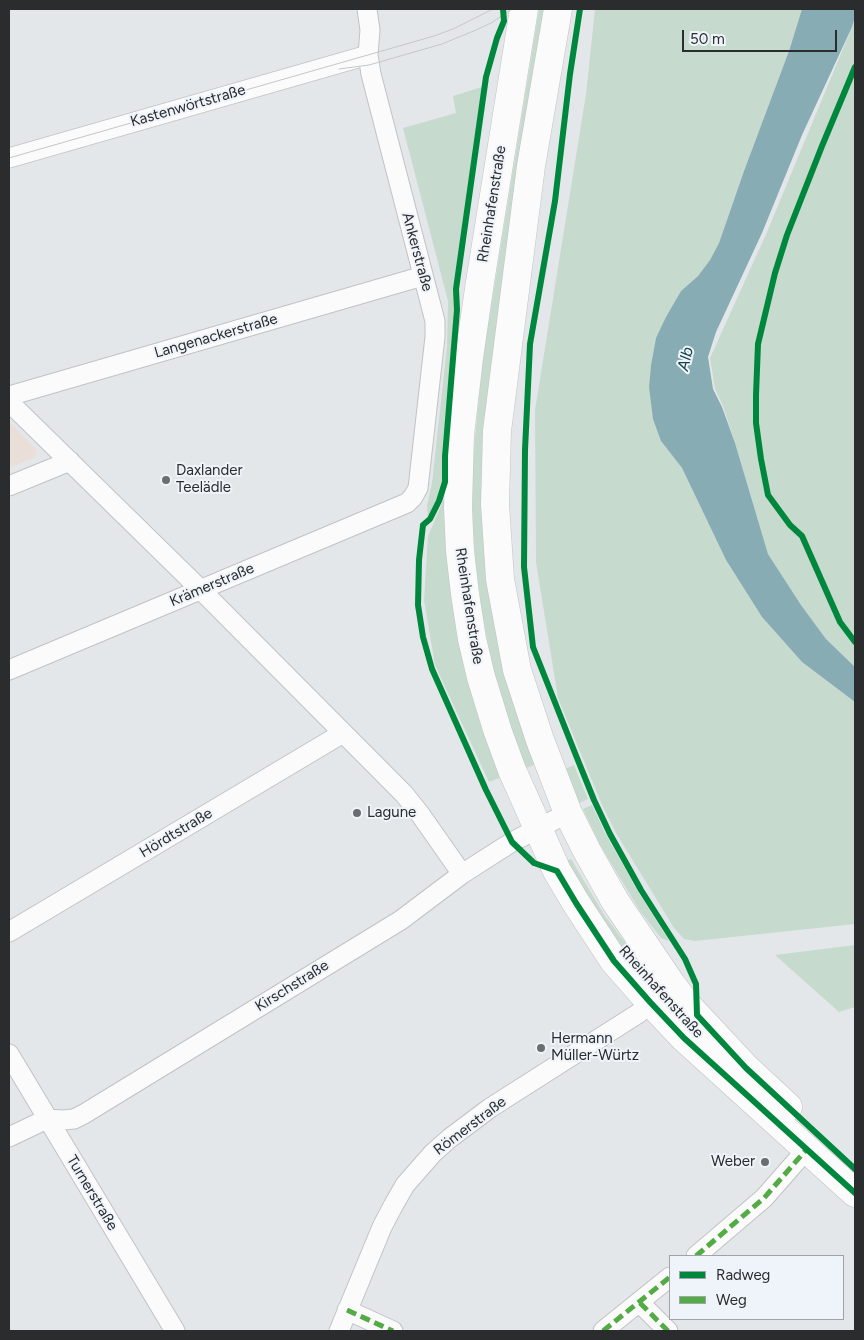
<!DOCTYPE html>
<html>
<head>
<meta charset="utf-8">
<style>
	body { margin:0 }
	#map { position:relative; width:864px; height:1340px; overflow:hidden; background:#e4e7ea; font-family:Figtree,sans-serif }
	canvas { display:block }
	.frame { position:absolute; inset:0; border:10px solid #2a2c2e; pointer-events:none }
	.legend { position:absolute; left:669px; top:1255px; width:175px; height:65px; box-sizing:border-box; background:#eff4fa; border:1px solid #a0a4a8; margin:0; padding:6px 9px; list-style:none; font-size:15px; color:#2a2c2e }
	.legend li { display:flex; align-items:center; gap:10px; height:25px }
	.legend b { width:25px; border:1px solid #a0a4a8 }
	.scale { position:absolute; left:682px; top:30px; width:155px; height:22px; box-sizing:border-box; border:2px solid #2a2c2e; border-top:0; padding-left:6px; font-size:15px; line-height:18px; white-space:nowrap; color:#2a2c2e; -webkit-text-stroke:4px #eff4fa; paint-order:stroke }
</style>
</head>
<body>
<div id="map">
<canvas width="864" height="1340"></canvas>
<div class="frame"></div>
<ul class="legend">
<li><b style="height:6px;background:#00873e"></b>Radweg</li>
<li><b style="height:6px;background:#53ab44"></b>Weg</li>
</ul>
<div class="scale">50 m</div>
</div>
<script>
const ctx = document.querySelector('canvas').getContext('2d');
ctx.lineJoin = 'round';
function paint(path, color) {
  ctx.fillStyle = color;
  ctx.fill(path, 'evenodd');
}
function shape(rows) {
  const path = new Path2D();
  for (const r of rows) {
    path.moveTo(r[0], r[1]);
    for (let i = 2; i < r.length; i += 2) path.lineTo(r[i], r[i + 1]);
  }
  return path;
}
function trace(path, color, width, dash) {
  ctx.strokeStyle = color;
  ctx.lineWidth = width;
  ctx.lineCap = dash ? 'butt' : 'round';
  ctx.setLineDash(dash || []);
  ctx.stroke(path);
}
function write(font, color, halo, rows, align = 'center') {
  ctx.font = font + ' Figtree,sans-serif';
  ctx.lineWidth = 4;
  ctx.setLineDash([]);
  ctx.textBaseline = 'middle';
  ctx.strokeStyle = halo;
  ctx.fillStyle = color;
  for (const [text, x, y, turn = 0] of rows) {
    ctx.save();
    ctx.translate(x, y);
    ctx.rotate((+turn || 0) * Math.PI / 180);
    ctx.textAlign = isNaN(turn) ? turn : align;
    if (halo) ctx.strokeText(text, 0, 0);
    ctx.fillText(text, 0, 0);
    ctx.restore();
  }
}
paint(shape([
	[9,422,37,450,35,457,9,468]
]), '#eaded9');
paint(shape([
	[539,9,544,9,532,78,519,158,488,434,539,763,523,769,499,694,489,650,481,607,476,567,473,530,472,493,473,459,483,357],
	[595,9,802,9,789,51,744,171,719,243,710,260,698,276,681,291,656,338,651,365,649,387,661,441,682,468,726,560,762,617,802,662,855,702,855,924,695,941,684,939,674,928,616,833,602,805,558,698,536,562,535,410,586,94],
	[855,17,855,667,826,639,801,605,768,554,735,443,723,406,715,389,710,358,767,232,852,27],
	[485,86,455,289,453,344,442,450,443,483,430,518,428,518,427,506,432,483,447,346,448,301,403,128,456,113,453,96],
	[449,487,502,777,489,782,435,665,424,600,428,536],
	[574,765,588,799,579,803,565,769],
	[592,805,604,831,638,892,669,940,668,941,661,938,640,911,600,845,583,809],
	[571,859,605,916,697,1038,626,955,595,913,566,861],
	[855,945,855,1007,839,1012,775,955]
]), '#c7dace');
paint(shape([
	[802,9,855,9,855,17,852,27,802,135,762,233,716,332,708,357,713,389,722,407,735,443,768,554,801,605,826,639,855,667,855,702,802,662,762,617,726,560,682,468,661,441,653,419,649,387,651,365,656,338,666,317,681,291,698,276,710,260,719,243,744,171,789,51]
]), '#88acb4');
const minor = shape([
	[9,158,368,55],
	[9,396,423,276],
	[9,402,201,590,404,794,420,814,462,874],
	[9,486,70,461],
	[9,670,407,503,413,497,418,488,435,337,435,321,371,74,368,55,370,30,367,9],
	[9,932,343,733],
	[9,1054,175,1331],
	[9,1137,47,1119,63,1120,74,1119,84,1114,401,920,462,874,512,842,568,813],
	[696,1256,764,1198,807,1149],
	[640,1303,668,1331],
	[347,1310,393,1331],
	[339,1331,382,1227,393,1206,405,1185,433,1153,450,1138,490,1108,639,1013,650,1002],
	[603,1331,670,1277]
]);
const secondary = shape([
	[524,9,480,282,469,358,460,435,458,508,460,551,465,594,472,639,481,677,498,732,512,770,557,871,576,903,614,961,650,1002,684,1038,855,1193],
	[558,9,531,166,497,431,495,504,500,579,517,670,540,740,568,813,587,851,615,901,672,985,689,1007,746,1068,788,1107]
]);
trace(minor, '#c1c2c5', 21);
trace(secondary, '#c1c2c5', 29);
trace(minor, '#fbfbfc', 19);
trace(secondary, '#fbfbfc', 28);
trace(shape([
	[339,69,369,65,442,44,476,30,491,23,512,9],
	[9,158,434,36,453,29,493,9]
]), '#c5c6c6', 1);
trace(shape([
	[696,1256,764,1198,807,1149],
	[640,1303,668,1331],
	[347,1310,393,1331],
	[603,1331,670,1277]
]), '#53ab44', 5, [10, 5]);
trace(shape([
	[503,9,504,21,497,38,486,77,456,289,457,310,445,456,445,482,439,501,430,519,423,525,419,560,418,605,423,637,432,669,486,790,512,842,534,863,557,871,576,903,614,961,650,1002,684,1038,855,1193],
	[580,9,570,74,555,201,530,344,525,450,524,567,533,647,577,758,594,800,610,834,641,890,685,959,696,984,697,1015,746,1068,855,1169],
	[855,67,822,146,787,235,775,273,758,344,756,395,756,423,761,459,768,495,790,525,802,536,840,622,855,642]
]), '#00873e', 6);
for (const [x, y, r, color] of [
	[166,480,5,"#6b6d70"],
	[357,813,5,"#6b6d70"],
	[541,1048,5,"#6b6d70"],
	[765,1162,5,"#6b6d70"]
]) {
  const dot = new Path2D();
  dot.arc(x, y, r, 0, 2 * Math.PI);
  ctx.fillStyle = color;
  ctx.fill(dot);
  trace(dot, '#eff4fa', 2);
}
write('15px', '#2a2c2e', '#eff4fa', [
	["Kastenwörtstraße",188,106,-16],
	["Rheinhafenstraße",492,204,-81],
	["Ankerstraße",417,252,75],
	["Langenackerstraße",216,336,-16],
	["Krämerstraße",212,585,-23],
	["Rheinhafenstraße",469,606,81],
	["Hördtstraße",176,833,-31],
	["Kirschstraße",292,986,-32],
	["Rheinhafenstraße",661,992,48],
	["Römerstraße",470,1126,-37],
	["Turnerstraße",92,1193,59]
]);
write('15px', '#2a2c2e', '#eff4fa', [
	["Daxlander",176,471],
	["Teelädle",176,488],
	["Lagune",367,813],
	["Hermann",551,1039],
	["Müller-Würtz",551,1056],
	["Weber",755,1162,"right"]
], 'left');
write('italic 16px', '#14434b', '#eff4fa', [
	["Alb",686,359,-77]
]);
</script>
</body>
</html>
